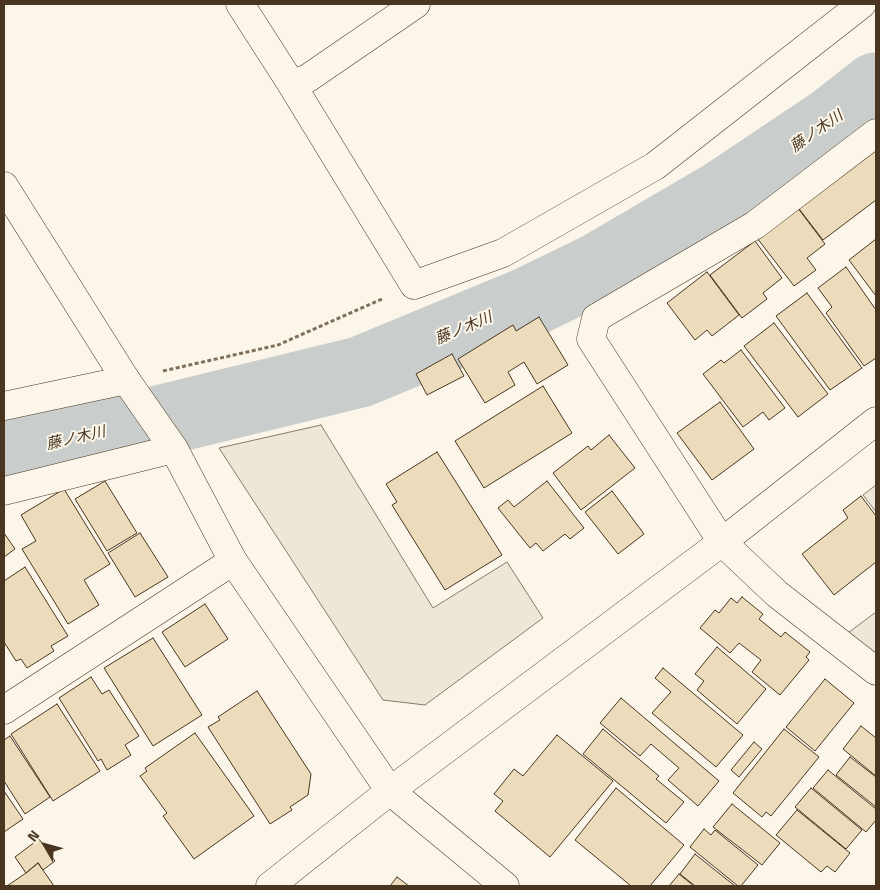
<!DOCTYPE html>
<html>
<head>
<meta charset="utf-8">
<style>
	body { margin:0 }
	#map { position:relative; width:880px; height:890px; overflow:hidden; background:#fbf6e9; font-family:"Titillium Web",sans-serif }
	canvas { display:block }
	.frame { position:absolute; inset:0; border:5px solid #4a3520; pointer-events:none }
	.north { position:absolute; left:20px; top:820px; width:50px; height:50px; -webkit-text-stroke:4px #fbf6e9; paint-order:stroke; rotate:308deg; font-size:14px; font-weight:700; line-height:20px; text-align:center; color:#4a3520 }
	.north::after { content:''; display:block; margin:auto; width:18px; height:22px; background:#4a3520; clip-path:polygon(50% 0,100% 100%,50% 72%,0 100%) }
</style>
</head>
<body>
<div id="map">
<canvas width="880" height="890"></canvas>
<div class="frame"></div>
<div class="north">N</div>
</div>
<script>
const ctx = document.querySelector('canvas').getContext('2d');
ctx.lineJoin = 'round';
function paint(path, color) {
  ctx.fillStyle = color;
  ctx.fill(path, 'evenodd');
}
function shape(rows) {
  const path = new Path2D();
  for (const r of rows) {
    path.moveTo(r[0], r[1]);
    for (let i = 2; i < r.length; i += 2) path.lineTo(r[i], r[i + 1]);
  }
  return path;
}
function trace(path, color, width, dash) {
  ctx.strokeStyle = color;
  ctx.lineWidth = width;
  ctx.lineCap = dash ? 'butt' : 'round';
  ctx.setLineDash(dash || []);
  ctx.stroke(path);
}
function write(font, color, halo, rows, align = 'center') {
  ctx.font = font + ' "Titillium Web","Noto Sans JP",sans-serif';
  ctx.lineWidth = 4;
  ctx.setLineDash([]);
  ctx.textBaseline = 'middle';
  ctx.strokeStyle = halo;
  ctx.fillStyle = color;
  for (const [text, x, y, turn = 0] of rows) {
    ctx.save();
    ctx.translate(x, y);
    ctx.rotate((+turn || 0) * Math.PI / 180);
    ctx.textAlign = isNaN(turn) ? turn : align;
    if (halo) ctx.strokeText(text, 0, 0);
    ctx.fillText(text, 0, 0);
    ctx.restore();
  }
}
const parking = shape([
	[321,425,433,608,507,562,543,618,425,705,383,700,219,448,321,425],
	[876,485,876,512,863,495,876,485],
	[876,612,876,656,848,633,876,612]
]);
paint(parking, '#ede7d9');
trace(parking, '#887966', 1);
trace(shape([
	[4,456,105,434,360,372,529,302,599,268,722,196,834,121,876,88]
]), '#c9cecd', 71);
const building = shape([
	[876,138,876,200,823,240,793,201,876,138],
	[797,207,825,244,807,258,816,270,794,286,757,238,797,207],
	[876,239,876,296,849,260,876,239],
	[755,241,782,278,763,293,767,299,742,318,710,275,755,241],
	[846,267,876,310,876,358,864,366,826,313,832,307,818,288,846,267],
	[707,272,739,315,712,336,707,330,695,340,667,303,707,272],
	[807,293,862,368,830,390,776,316,807,293],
	[539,317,568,365,537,384,524,362,508,372,515,385,485,403,458,359,513,325,516,331,539,317],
	[774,323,828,394,798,417,744,346,774,323],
	[741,350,785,408,769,420,763,412,743,427,703,374,721,360,724,363,741,350],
	[452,354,464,376,427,395,416,374,452,354],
	[543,386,572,433,484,488,455,441,543,386],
	[720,402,754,449,712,480,677,433,720,402],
	[609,435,635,468,581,510,553,473,588,446,591,450,609,435],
	[437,452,502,555,445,590,392,505,397,502,386,484,437,452],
	[105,481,137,533,107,551,75,499,105,481],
	[547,481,584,528,570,539,565,534,543,551,536,543,530,548,498,508,508,500,514,507,547,481],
	[64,489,110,564,84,580,99,605,68,624,22,549,36,541,21,515,64,489],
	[612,491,644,534,618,554,585,512,612,491],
	[861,496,876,516,876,562,834,595,802,554,848,518,843,510,861,496],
	[4,533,15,549,4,557,4,533],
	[140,533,168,577,135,597,108,553,140,533],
	[25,567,68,636,51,646,54,651,27,668,21,659,16,661,4,642,4,581,25,567],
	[742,597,763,614,759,619,781,637,785,632,810,652,806,657,809,660,780,695,752,672,761,660,739,643,730,653,700,628,715,610,719,613,731,598,737,603,742,597],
	[205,604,228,639,185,667,162,632,205,604],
	[153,638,202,715,153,746,104,668,153,638],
	[717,647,766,689,737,724,697,690,704,681,695,674,717,647],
	[663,668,743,735,716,767,652,713,671,692,655,678,663,668],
	[91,677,102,694,109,690,139,736,125,745,131,755,107,770,101,759,98,761,59,698,91,677],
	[825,679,854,703,815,751,786,727,825,679],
	[257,691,311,774,308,795,290,807,292,810,270,824,208,727,220,720,218,717,257,691],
	[621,698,719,781,698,806,668,780,679,768,651,744,640,756,600,723,621,698],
	[57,704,100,771,53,801,11,734,57,704],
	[861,726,876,738,876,776,843,749,861,726],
	[603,729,659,776,656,779,684,802,666,823,583,754,603,729],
	[784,729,819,757,771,816,766,812,762,817,733,793,784,729],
	[195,733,254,816,194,859,163,816,167,813,140,776,147,771,145,768,195,733],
	[557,735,613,781,550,857,495,811,503,801,494,794,514,769,523,776,557,735],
	[10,736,50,797,25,814,4,781,4,740,10,736],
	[754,742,762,749,739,777,731,770,754,742],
	[850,757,876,777,876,807,836,775,850,757],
	[828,770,876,809,876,820,866,832,813,788,828,770],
	[616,788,684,845,650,886,631,886,575,840,616,788],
	[811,788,862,830,846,849,795,807,811,788],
	[4,791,23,819,4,832,4,791],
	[732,804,780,843,762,865,713,827,732,804],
	[797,810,850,853,835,872,827,866,821,872,776,835,797,810],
	[704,829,711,835,715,830,758,865,741,886,738,886,690,847,704,829],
	[39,839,55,861,43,870,38,863,26,873,15,857,39,839],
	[695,854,735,886,695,886,680,874,695,854],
	[38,863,54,886,7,886,26,873,38,863],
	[679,874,694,886,669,886,679,874],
	[397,877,409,886,390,886,397,877]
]);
paint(building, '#ecdcbc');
trace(building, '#4a3520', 1);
const minor = shape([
	[240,4,292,85,414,285,503,253,655,166,862,4],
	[292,85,308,78,416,4],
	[876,133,755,225,596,318,591,339,722,542,777,594,876,671],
	[4,406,126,380],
	[4,491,174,449],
	[4,710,233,561]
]);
const tertiary = shape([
	[4,186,126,380,174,449,233,561,390,791,505,886],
	[270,886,390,791,722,542,876,421]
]);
trace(minor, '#4a3520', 29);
trace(tertiary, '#4a3520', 29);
trace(shape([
	[163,371,278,345,382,299]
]), '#7f6f5c', 3, [4, 2.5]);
trace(minor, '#fbf6e9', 28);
trace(tertiary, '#fbf6e9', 28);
write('italic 15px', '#4a3520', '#fbf6e9', [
	["藤ノ木川",817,132,-35],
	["藤ノ木川",464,329,-23],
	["藤ノ木川",76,439,-13]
]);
</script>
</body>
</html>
